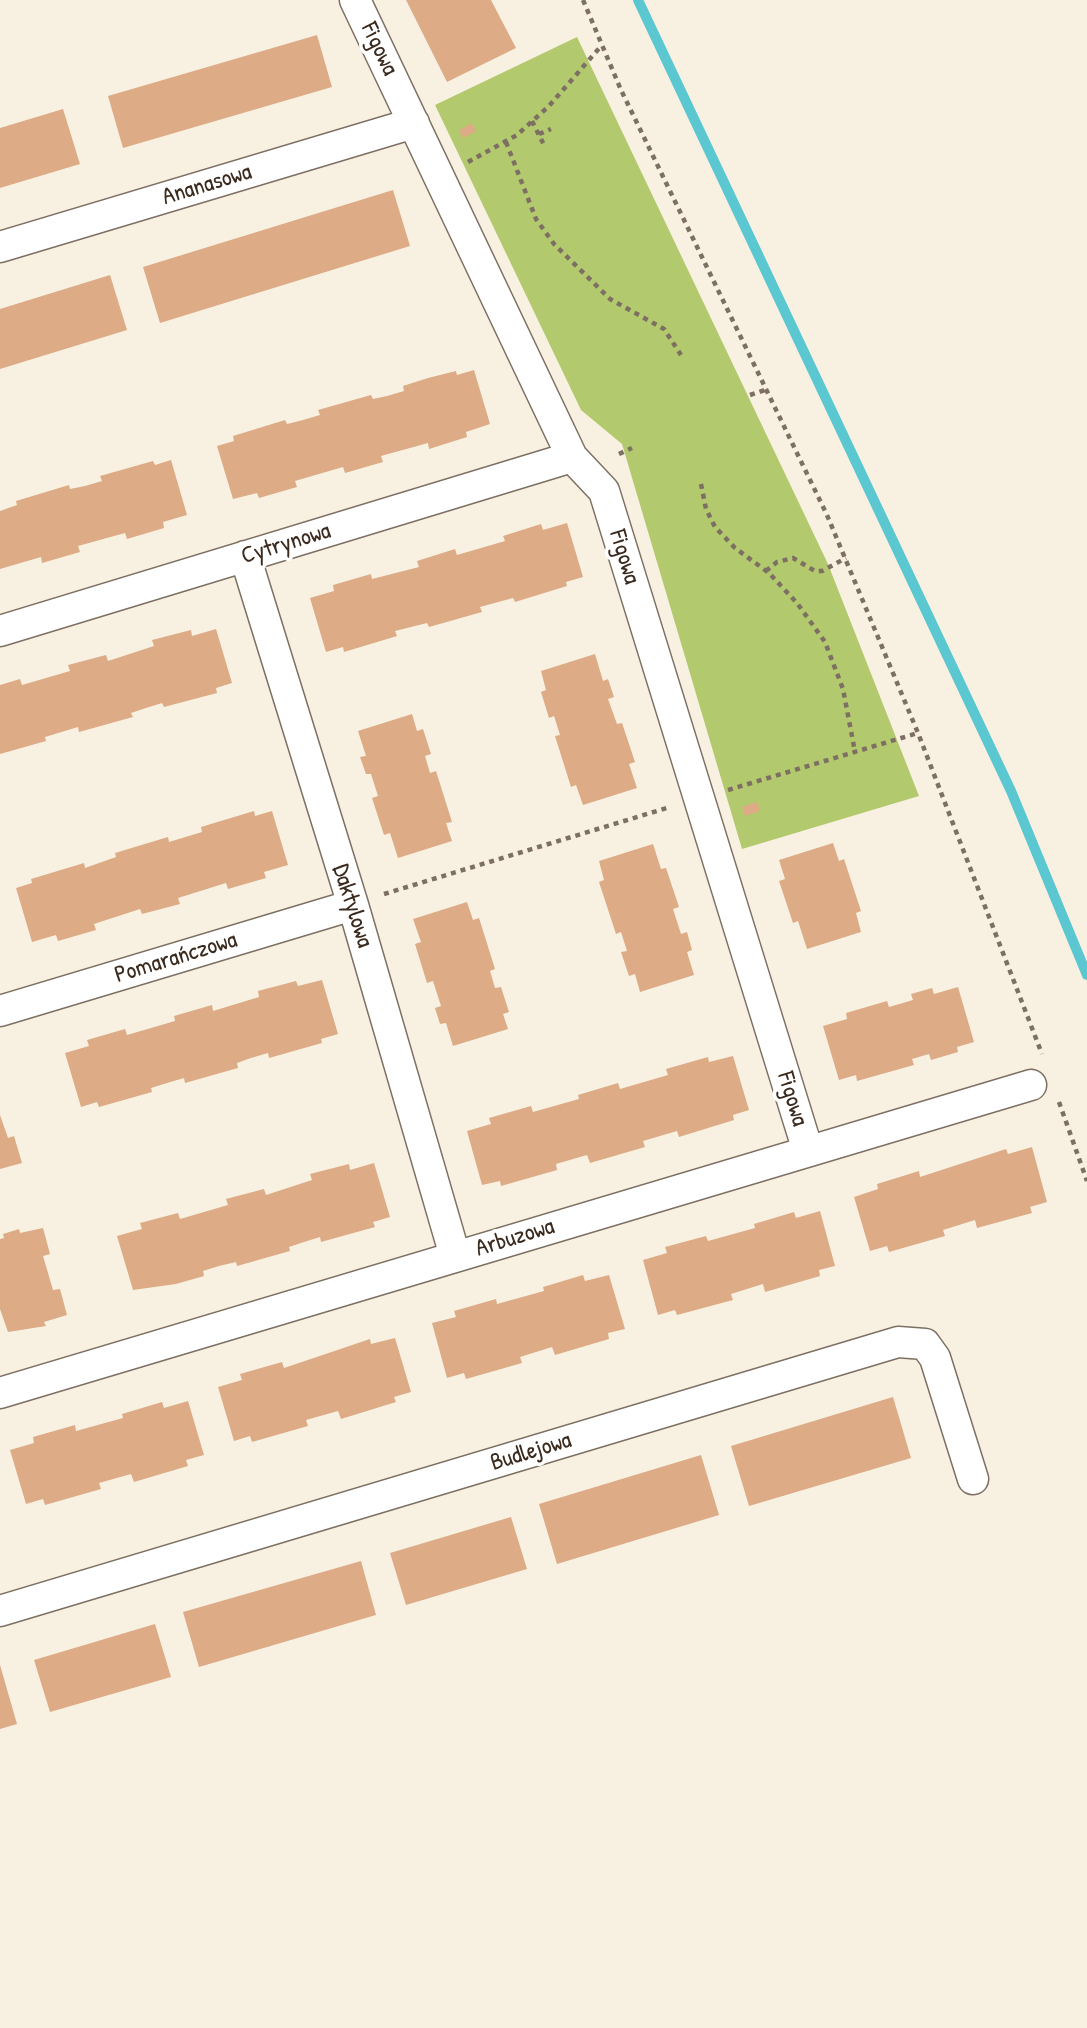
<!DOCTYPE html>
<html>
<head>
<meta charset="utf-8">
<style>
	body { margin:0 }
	canvas { display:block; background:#f8f1e2 }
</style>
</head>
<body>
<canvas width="1087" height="2028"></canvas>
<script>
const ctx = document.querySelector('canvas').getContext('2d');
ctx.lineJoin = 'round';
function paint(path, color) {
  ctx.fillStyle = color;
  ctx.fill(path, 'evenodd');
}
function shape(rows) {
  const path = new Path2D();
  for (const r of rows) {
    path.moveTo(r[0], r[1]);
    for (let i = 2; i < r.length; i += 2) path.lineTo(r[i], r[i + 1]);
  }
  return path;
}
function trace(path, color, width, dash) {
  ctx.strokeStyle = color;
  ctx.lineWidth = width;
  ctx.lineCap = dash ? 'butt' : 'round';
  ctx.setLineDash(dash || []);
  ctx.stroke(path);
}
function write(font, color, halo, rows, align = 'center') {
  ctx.font = font + ' "Patrick Hand",sans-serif';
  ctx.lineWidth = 7;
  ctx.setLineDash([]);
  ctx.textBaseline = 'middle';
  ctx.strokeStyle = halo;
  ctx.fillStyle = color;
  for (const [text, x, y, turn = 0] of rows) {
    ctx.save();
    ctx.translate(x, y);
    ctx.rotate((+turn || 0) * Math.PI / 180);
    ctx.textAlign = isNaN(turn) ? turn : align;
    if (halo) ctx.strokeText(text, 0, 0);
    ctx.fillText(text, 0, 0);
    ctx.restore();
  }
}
paint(shape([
	[577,37,828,564,919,796,742,849,622,444,581,410,435,105]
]), '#b3c96e');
trace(shape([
	[638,0,1011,791,1087,975]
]), '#5ac7d1', 10);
paint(shape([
	[406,0,491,0,516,48,447,82],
	[317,35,332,87,123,148,108,96],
	[63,109,80,164,0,188,0,128],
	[472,123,476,131,463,138,459,130],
	[393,190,410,246,160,323,143,267],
	[110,275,127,330,0,369,0,309],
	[474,370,490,424,466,432,467,437,429,449,428,443,381,456,383,462,345,473,343,467,295,481,297,487,259,498,257,493,233,499,217,446,234,441,233,436,285,420,287,424,303,420,320,415,318,410,371,395,373,399,387,396,404,391,403,386,428,378,456,371,457,375],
	[171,460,187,515,163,522,164,528,127,539,125,533,78,546,80,552,42,563,41,557,0,569,0,511,17,505,16,501,69,485,70,489,85,486,102,481,100,476,153,461,155,465],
	[567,523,583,577,566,582,567,586,515,602,513,598,480,607,482,612,429,627,427,623,395,631,397,636,344,652,343,647,326,652,310,598,334,591,333,585,371,574,372,579,419,567,417,561,455,549,457,555,505,541,503,536,541,524,543,530],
	[216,629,232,683,216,688,217,693,164,707,162,703,146,708,131,713,133,717,79,732,78,727,45,737,46,741,0,754,0,685,20,679,22,685,70,671,68,665,106,655,108,661,154,646,152,640,191,630,192,636],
	[595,654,603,681,608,679,614,697,608,699,617,724,622,723,635,762,629,764,637,788,583,805,576,785,571,787,555,736,560,735,554,716,549,718,541,692,546,690,541,671],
	[412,714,417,731,423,729,431,754,425,756,430,773,436,771,452,822,446,823,452,841,398,858,390,833,384,835,372,798,378,796,371,774,366,774,360,757,366,756,358,731],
	[757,802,760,811,745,816,742,807],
	[254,811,255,816,272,811,288,865,264,872,266,878,228,889,226,883,178,898,180,904,142,914,140,909,94,924,96,930,58,941,56,935,32,942,16,888,32,883,31,879,84,863,85,868,116,857,115,853,168,837,169,842,202,832,201,827],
	[833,843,839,861,844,859,861,911,856,913,861,932,807,949,798,921,793,923,779,881,785,879,779,860],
	[653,844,661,869,666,868,679,907,673,909,681,934,687,932,692,950,687,952,694,975,640,992,635,974,629,976,621,952,627,951,621,932,616,934,599,882,604,880,599,861],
	[467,902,473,920,479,918,495,969,490,971,495,988,501,987,509,1012,503,1014,508,1029,453,1046,446,1023,440,1024,435,1008,441,1006,433,981,427,983,415,944,421,942,413,919],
	[322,980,338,1034,321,1039,322,1043,269,1058,268,1053,251,1058,237,1063,238,1068,185,1083,184,1078,167,1083,151,1088,152,1092,99,1107,97,1102,81,1107,65,1053,89,1046,87,1040,125,1029,127,1035,175,1021,174,1016,212,1005,213,1011,259,997,258,991,296,981,298,986],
	[958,987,974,1042,957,1047,958,1052,931,1060,929,1054,912,1059,914,1065,857,1081,856,1075,839,1080,823,1026,847,1019,846,1013,887,1001,889,1007,913,1000,911,994,932,988,934,994],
	[733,1056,749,1110,733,1115,734,1120,679,1137,677,1131,643,1141,645,1147,590,1163,587,1155,556,1164,557,1170,501,1186,500,1181,482,1185,467,1131,491,1124,489,1118,531,1106,533,1112,579,1099,578,1095,618,1083,620,1089,668,1075,666,1069,708,1057,709,1062],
	[0,1115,8,1138,14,1136,22,1163,0,1169],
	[1032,1147,1047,1202,1030,1207,1032,1213,977,1228,975,1220,943,1230,945,1236,889,1252,887,1246,870,1251,854,1197,878,1189,877,1184,919,1171,920,1177,1006,1149,1008,1154],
	[374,1163,390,1217,373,1222,375,1227,321,1242,320,1237,304,1242,289,1247,290,1251,237,1266,236,1262,219,1266,203,1271,204,1276,176,1284,133,1290,117,1236,142,1229,140,1223,178,1213,180,1219,228,1205,226,1199,264,1189,266,1195,312,1180,310,1174,349,1164,350,1170],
	[820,1211,835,1266,819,1270,820,1276,765,1292,763,1284,731,1294,733,1300,677,1315,675,1310,658,1315,643,1260,667,1253,665,1247,706,1236,708,1241,755,1228,754,1224,794,1212,796,1218],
	[43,1228,50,1254,43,1256,53,1290,60,1289,67,1315,44,1322,46,1326,8,1332,0,1309,0,1239,4,1238,3,1234,19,1229,20,1233],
	[583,1275,585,1281,609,1275,625,1329,608,1333,609,1339,555,1355,552,1347,520,1357,522,1363,466,1379,464,1373,447,1378,432,1323,456,1317,454,1311,496,1299,497,1304,544,1291,543,1287],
	[395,1338,411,1392,394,1397,396,1402,341,1419,338,1411,306,1420,308,1426,252,1442,250,1436,234,1441,218,1387,242,1380,240,1374,282,1362,284,1368,370,1339,371,1344],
	[893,1397,911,1458,749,1506,731,1446],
	[188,1401,204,1455,186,1460,188,1466,134,1482,131,1474,99,1483,101,1489,45,1505,43,1499,26,1504,10,1450,34,1443,33,1437,75,1425,76,1431,123,1418,122,1414,162,1402,164,1408],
	[701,1455,719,1515,557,1564,539,1504],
	[511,1517,527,1569,406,1605,390,1553],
	[361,1561,376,1615,199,1667,183,1612],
	[155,1624,171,1677,50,1712,34,1660],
	[0,1665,17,1724,0,1729]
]), '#ddab85');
const street = shape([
	[355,0,572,457,604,491,808,1151],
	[0,247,414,123],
	[245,556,353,905,455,1256],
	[0,631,572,457],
	[0,1011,353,905],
	[0,1393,1031,1085],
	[0,1611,898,1342,925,1344,935,1358,973,1479]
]);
trace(street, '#7d7063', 33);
trace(shape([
	[583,0,621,90,827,515,918,733,1042,1054],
	[532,121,544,145],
	[539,134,551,129],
	[506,142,536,219,554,244,610,299,664,329,681,355],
	[468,162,517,135,549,106,602,45],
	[750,395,765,390],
	[619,454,632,448],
	[701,484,706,509,715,527,735,548,769,573,797,603,825,642,843,689,855,752],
	[766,571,777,562,793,558,815,571,822,571,846,558],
	[728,790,918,733],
	[384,894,670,807],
	[1059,1102,1087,1181]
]), '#7d7063', 4.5, [5, 5]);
trace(street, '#fff', 30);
write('24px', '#3b2a1e', '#fff', [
	["Figowa",379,49,64],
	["Ananasowa",207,185,-17],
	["Cytrynowa",286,544,-17],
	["Figowa",624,557,73],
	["Daktylowa",352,906,72],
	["Pomarańczowa",176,958,-17],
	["Figowa",792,1099,73],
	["Arbuzowa",515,1238,-17],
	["Budlejowa",531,1452,-17]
]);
</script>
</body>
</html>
